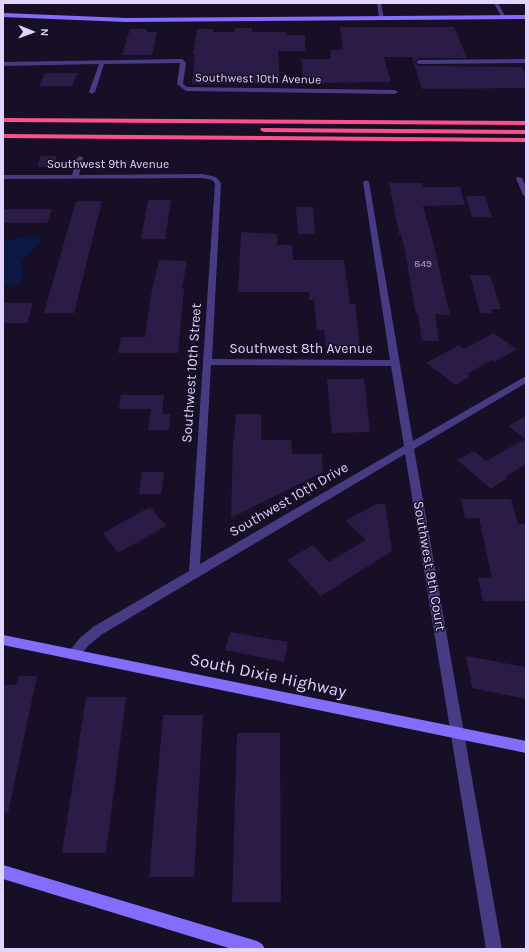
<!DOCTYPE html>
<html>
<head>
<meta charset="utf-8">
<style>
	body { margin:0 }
	#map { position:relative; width:529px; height:952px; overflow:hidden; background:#160f26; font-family:Karla,sans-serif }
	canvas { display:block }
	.frame { position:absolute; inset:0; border:4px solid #dfd5ff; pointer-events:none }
	.north { position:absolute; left:12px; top:12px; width:40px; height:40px; -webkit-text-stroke:3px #160f26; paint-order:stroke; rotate:91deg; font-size:11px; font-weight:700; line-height:16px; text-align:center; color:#dfd5ff }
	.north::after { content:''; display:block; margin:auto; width:14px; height:18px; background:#dfd5ff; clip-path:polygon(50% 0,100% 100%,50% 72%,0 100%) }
</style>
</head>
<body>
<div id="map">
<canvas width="529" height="952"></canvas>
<div class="frame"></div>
<div class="north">N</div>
</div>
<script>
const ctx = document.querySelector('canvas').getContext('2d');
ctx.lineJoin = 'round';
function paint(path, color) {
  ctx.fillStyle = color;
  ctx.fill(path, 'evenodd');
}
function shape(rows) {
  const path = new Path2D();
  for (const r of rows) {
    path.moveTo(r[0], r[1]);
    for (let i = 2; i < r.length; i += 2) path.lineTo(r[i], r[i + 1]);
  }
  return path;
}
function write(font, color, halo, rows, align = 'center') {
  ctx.font = font + ' Karla,sans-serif';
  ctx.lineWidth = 3;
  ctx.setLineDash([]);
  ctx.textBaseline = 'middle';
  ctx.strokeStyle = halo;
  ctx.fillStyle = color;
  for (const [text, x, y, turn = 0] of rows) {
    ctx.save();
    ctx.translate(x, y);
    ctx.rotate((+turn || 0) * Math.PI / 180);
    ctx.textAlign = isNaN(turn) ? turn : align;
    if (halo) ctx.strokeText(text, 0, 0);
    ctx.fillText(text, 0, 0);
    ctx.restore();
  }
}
paint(shape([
	[27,236,38,236,41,240,39,244,23,260,21,265,23,276,22,281,15,285,3,286,3,241]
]), '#0b1844');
paint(shape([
	[340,27,454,27,467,58,419,58,415,61,415,63,419,66,522,67,526,75,526,88,422,89,412,57,384,57,391,82,304,83,301,59,331,59,330,50,343,50],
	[235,28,252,28,252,32,287,32,287,35,305,35,305,51,278,51,280,83,192,84,195,54,193,54,197,29,213,29,213,32,235,32],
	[130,29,147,29,147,32,157,32,152,55,122,55],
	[45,73,78,73,72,86,39,86],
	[41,156,57,156,53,167,37,167],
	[389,183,422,183,423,187,460,187,465,205,423,206,433,242,450,315,435,314,439,341,422,341,418,314,416,314,405,252,401,234,399,234],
	[466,196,485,196,492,217,472,217],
	[148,200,171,200,165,239,141,239],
	[76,201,102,201,74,313,44,313],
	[296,207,313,207,315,234,298,234],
	[3,209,52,209,47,223,3,223],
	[241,232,277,234,277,245,292,245,293,260,344,260,350,304,355,304,360,348,326,348,324,330,317,330,314,300,309,300,309,292,238,292],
	[159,260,187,261,182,289,184,289,178,353,118,353,121,337,145,337,152,289],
	[470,275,490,275,501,309,491,309,492,313,480,313],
	[3,303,33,303,27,323,3,323],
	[493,333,517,349,494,362,492,360,467,374,470,376,456,385,426,363,459,345,465,349],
	[327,379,364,379,370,432,332,433],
	[121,395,164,395,162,414,170,414,169,430,148,430,151,409,119,409],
	[236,414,261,414,261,440,291,440,292,454,322,454,323,472,231,518,233,440,234,440],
	[526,416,526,464,505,477,507,478,491,489,457,460,474,451,486,461,525,439,508,426],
	[142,472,164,472,161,494,139,494],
	[461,499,511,499,518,524,526,524,526,601,483,601,478,578,492,578,486,551,479,518,465,518],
	[376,504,385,504,392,551,321,596,287,560,313,545,329,562,366,540,346,521],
	[150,507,166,526,118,553,103,533],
	[230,632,288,642,284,662,225,650],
	[466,656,526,667,526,699,472,688],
	[18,676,37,676,8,813,3,812,3,685,16,685],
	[86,697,126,697,106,853,62,853],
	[163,715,203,715,194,877,149,877],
	[237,733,280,733,281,902,232,902]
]), '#2a1c47');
paint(shape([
	[377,3,381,3,384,19,379,18,377,3],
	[494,3,498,3,506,18,502,18,494,3],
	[182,59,186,63,183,84,187,87,395,90,398,92,395,94,186,91,177,84,180,63,104,64,95,92,92,94,89,92,99,64,3,66,3,62,182,59],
	[526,59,526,63,419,64,416,62,419,60,526,59],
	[80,156,83,158,79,175,203,174,216,177,221,183,212,359,390,360,363,182,366,180,369,182,413,441,526,376,526,383,414,449,502,949,486,949,405,454,101,635,88,646,77,659,73,660,69,659,67,655,69,651,80,638,93,627,189,571,215,183,212,180,203,178,3,179,3,175,72,175,77,158,80,156],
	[211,365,391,366,404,446,200,564,211,365],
	[517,177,522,178,526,187,526,197,523,195,516,178,517,177]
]), '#473b84');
paint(shape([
	[3,13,126,18,526,15,526,19,126,22,3,17,3,13],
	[3,635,526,741,526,753,3,645,3,635],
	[3,865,257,941,262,944,265,949,232,949,3,879,3,865]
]), '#826dfe');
paint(shape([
	[3,118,526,121,526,125,3,122,3,118],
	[261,128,526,130,526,134,264,132,260,130,261,128],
	[3,134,526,138,526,142,3,138,3,134]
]), '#fd518e');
write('10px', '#b2a7d1', null, [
	["849",423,264]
]);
write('12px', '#dfd5ff', '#160f26', [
	["Southwest 10th Avenue",258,79,1],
	["Southwest 9th Avenue",108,165]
]);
write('14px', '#dfd5ff', '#160f26', [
	["Southwest 8th Avenue",301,349],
	["Southwest 10th Street",192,373,-86],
	["Southwest 10th Drive",289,500,-30],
	["Southwest 9th Court",429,566,80]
]);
write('17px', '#dfd5ff', '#160f26', [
	["South Dixie Highway",268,676,12]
]);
</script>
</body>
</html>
